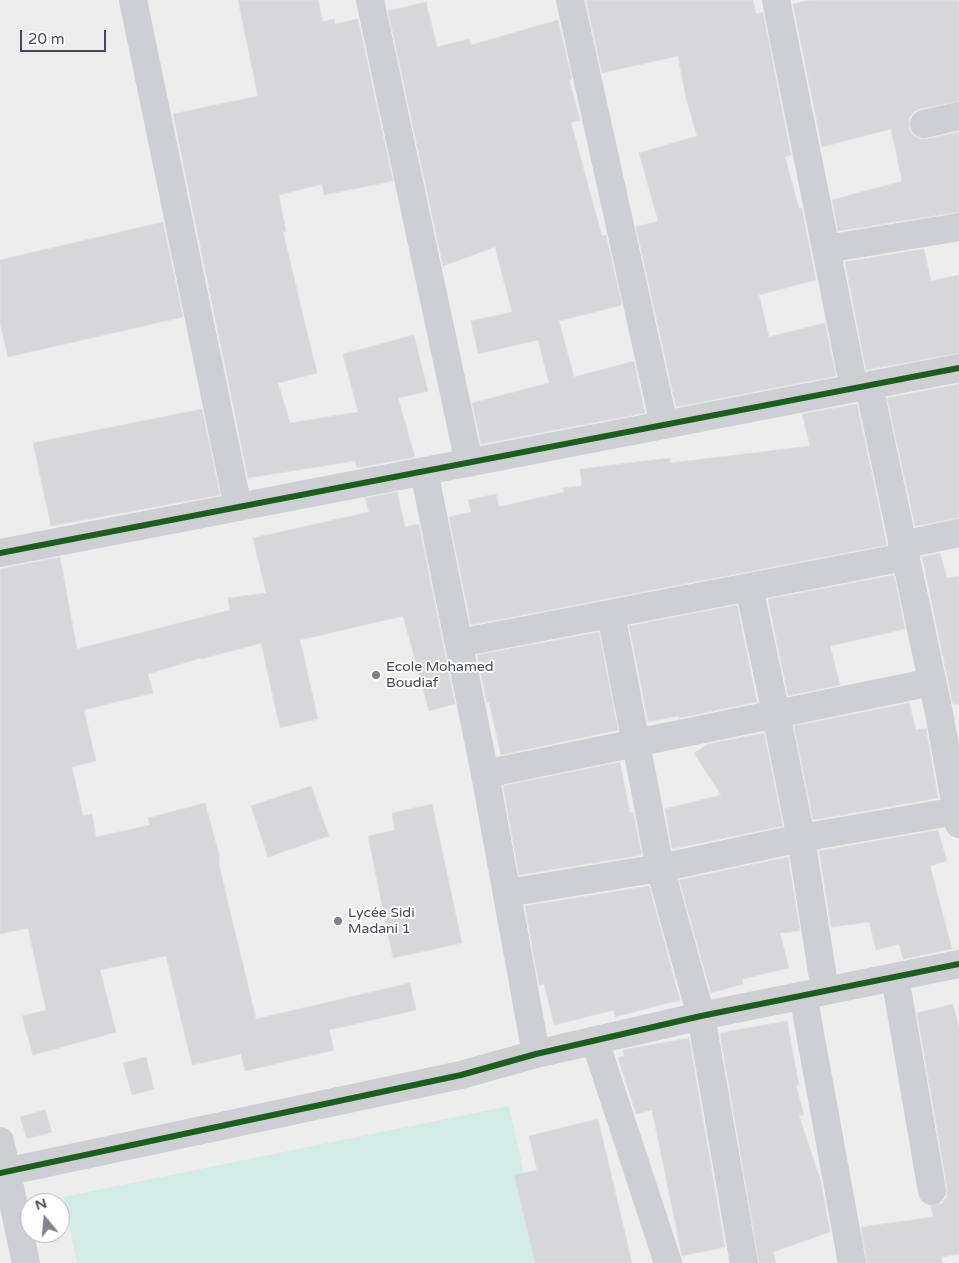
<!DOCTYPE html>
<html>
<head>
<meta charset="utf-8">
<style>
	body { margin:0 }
	#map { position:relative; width:959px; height:1263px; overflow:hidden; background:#eeeded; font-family:"Varela Round",sans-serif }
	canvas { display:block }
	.north { position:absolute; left:20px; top:1193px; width:50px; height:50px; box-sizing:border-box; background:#fff; border:1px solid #b5b6bc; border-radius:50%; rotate:343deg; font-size:14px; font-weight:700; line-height:20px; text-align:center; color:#464958 }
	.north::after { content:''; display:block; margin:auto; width:18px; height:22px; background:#81828c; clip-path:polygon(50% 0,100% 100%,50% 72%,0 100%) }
	.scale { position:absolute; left:20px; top:30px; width:86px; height:22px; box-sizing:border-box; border:2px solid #464958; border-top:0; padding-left:6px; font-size:15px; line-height:18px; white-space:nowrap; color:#464958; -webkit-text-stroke:4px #fff; paint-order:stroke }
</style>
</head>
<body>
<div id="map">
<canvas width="959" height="1263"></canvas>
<div class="north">N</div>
<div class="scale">20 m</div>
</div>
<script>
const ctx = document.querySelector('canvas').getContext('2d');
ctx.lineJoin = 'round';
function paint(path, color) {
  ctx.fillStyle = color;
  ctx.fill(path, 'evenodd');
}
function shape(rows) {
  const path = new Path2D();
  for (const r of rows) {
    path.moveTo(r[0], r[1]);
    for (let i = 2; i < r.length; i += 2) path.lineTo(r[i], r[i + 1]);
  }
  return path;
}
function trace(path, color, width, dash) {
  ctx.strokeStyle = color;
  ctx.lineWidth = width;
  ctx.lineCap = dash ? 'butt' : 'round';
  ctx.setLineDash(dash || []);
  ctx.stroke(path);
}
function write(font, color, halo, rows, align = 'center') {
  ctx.font = font + ' "Varela Round",sans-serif';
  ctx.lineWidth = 4;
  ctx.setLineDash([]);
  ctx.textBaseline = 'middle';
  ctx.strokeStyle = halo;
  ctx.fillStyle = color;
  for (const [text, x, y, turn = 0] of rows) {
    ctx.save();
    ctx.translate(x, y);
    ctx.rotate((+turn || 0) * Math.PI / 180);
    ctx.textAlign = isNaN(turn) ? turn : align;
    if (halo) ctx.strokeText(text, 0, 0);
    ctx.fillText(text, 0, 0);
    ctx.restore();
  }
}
paint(shape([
	[509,1106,544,1263,77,1263,63,1197]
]), '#d3ece5');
const building = shape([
	[238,0,318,0,323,22,334,19,335,24,358,19,393,181,324,195,322,184,279,195,286,231,283,232,317,373,278,383,290,423,358,412,343,354,414,335,428,391,398,398,415,457,357,468,355,461,248,478,173,114,258,96,238,0],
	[586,0,753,0,756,14,763,12,791,155,785,157,799,208,802,208,816,280,759,295,769,337,825,323,836,376,676,407,636,227,658,221,639,153,697,136,686,98,678,56,602,73,586,0],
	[810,0,959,0,959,101,920,109,914,112,909,119,909,127,912,134,920,139,927,139,959,132,959,212,838,231,832,200,902,181,891,129,822,147,793,4,810,0],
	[426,2,437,47,469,39,471,45,558,20,572,79,569,80,580,120,571,123,602,236,606,235,622,305,559,321,574,377,634,361,645,413,481,444,472,403,549,383,538,340,478,354,471,321,512,312,495,247,443,266,388,11,426,2],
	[163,222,183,317,8,357,0,323,0,260,163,222],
	[924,249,931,281,959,275,959,353,866,370,845,262,924,249],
	[959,384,959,518,915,526,887,398,959,384],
	[857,404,887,545,471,625,449,517,471,512,468,500,496,494,499,507,564,492,563,488,582,486,580,469,670,458,670,463,810,446,802,414,857,404],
	[202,409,220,495,51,526,33,443,202,409],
	[397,492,405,527,419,524,455,704,429,711,403,616,300,640,318,719,280,728,261,643,202,659,201,658,148,674,153,693,84,710,96,761,72,767,83,816,92,814,96,837,150,825,148,818,205,803,219,854,219,865,256,1019,410,983,416,1010,329,1030,334,1050,245,1071,241,1054,192,1065,166,956,100,970,116,1032,33,1055,22,1016,46,1010,28,928,0,934,0,569,60,557,77,649,230,610,228,598,266,593,253,538,369,512,365,498,397,492],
	[940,553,947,578,959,576,959,704,953,704,922,557,940,553],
	[894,575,905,629,830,646,840,685,788,696,768,599,894,575],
	[737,605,757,702,679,718,679,716,648,722,629,626,737,605],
	[599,632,618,730,501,755,489,702,487,703,477,655,599,632],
	[909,703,916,730,926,728,938,798,813,820,794,726,909,703],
	[764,733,783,826,672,849,665,809,721,795,694,753,708,744,764,733],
	[620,762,630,813,633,812,642,855,519,875,503,786,620,762],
	[311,786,329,836,268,857,251,806,311,786],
	[432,804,462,943,393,958,368,836,395,830,392,813,432,804],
	[938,830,947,861,930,866,952,949,903,959,899,944,876,950,869,922,831,927,819,851,938,830],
	[788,857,800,931,780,933,789,968,742,979,743,984,711,993,679,880,788,857],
	[649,886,680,1000,615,1017,614,1010,554,1025,544,984,539,985,525,906,649,886],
	[953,1004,959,1028,959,1254,941,1257,942,1263,867,1263,861,1227,933,1217,931,1206,942,1203,947,1196,947,1188,917,1013,953,1004],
	[787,1021,799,1085,796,1085,804,1115,799,1116,821,1182,830,1232,773,1252,776,1263,759,1263,720,1033,787,1021],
	[689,1038,725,1247,682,1256,652,1110,636,1114,618,1058,624,1056,623,1050,689,1038],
	[146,1057,154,1089,132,1095,123,1063,146,1057],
	[45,1110,52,1132,27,1139,20,1117,45,1110],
	[598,1119,632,1263,535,1263,514,1175,537,1170,529,1136,598,1119]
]);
paint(building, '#d7d6d9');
trace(building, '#dfdfe0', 1);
trace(shape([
	[133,0,238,507],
	[370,0,469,463],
	[570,0,664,425],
	[776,0,854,388],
	[924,124,959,116],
	[826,249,959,227],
	[869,386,939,713,959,824],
	[424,471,485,774,536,1054],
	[902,545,959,533],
	[0,553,959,368],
	[749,587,776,714,801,838,825,991],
	[611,614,660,868,701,1016,744,1263],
	[459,643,905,557],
	[485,774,932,682],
	[507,893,660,868,801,838,957,811],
	[895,977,932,1191],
	[803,995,852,1263],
	[595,1041,668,1263],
	[0,1141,26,1263],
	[0,1173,461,1075,536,1054,701,1016,959,964]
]), '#cecfd3', 28);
trace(shape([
	[0,553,959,368],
	[0,1173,461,1075,536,1054,701,1016,959,964]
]), '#1b5e20', 6);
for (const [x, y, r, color] of [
	[376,675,5,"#81828c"],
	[338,921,5,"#81828c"]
]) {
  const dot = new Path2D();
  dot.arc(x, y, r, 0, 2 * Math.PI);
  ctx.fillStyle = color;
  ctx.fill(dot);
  trace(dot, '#fff', 2);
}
write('14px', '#464958', '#fff', [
	["Ecole Mohamed",386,667],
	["Boudiaf",386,683],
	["Lycée Sidi",348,913],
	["Madani 1",348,929]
], 'left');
</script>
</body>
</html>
